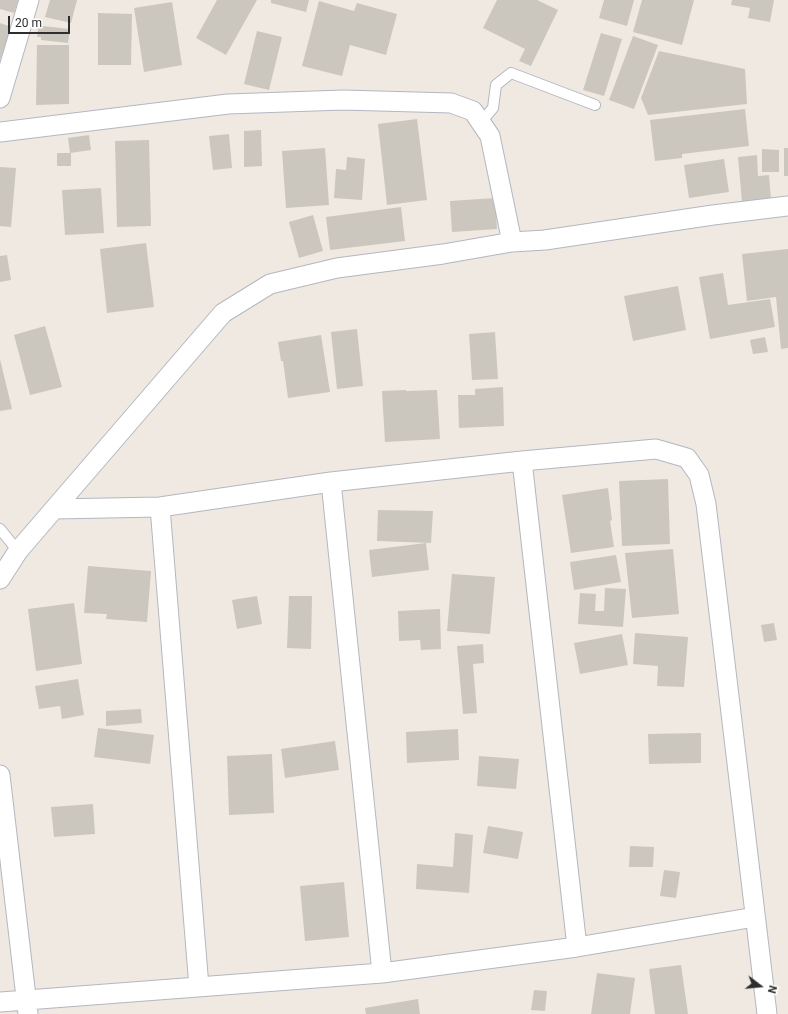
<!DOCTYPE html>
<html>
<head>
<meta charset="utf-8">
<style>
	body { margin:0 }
	#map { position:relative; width:788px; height:1014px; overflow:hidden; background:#efe9e1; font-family:Roboto,sans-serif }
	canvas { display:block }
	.north { position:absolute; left:740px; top:966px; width:40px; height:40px; -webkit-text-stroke:3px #fff; paint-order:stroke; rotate:106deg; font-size:11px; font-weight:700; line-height:16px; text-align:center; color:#2e2e2e }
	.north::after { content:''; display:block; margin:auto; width:14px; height:18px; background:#2e2e2e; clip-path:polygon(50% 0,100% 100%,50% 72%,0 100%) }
	.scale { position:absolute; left:8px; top:16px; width:62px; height:18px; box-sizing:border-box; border:2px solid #2e2e2e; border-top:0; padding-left:5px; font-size:12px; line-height:14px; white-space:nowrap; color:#2e2e2e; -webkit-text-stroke:3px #fff; paint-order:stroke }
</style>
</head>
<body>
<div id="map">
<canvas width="788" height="1014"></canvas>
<div class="north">N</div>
<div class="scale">20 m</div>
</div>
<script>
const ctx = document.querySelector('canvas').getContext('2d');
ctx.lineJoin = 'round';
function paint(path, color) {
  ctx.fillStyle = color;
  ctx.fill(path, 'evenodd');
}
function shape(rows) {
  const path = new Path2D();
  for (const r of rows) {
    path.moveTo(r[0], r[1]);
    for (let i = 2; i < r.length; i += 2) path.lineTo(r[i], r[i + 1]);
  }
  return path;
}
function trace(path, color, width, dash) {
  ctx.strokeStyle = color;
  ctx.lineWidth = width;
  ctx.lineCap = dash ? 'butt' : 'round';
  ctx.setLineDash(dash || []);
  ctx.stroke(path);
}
paint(shape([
	[0,0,18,0,14,13,0,9],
	[50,0,77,0,71,23,45,17],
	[217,0,257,0,226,55,196,38],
	[271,0,309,0,306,12,271,3],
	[497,0,537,0,558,10,531,66,519,61,525,49,483,28],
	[604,0,634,0,627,26,599,18],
	[642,0,694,0,682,45,633,32],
	[732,0,774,0,770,22,748,18,750,8,731,5],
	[319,1,354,11,357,3,397,14,386,55,350,45,342,76,302,66],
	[172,2,182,65,144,72,134,8],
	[98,13,132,14,131,65,98,65],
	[0,23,12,27,0,60],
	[42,26,70,29,68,43,41,40,41,37,37,37,38,28,42,28],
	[257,31,282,37,269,90,244,84],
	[601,33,622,39,604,96,583,90],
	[633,36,658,45,634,109,609,100],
	[37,45,69,45,69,104,36,105],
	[659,51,745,69,747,104,648,115,641,98],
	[745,109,749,146,682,154,682,158,655,161,650,120],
	[417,119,427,200,387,205,378,124],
	[261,130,262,166,244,167,244,131],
	[229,134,232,168,213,170,209,136],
	[89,135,91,150,70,153,68,138],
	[149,140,151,226,117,227,115,141],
	[325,148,329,205,286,208,282,151],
	[784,148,788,148,788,176,784,176],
	[762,149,779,150,779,172,762,172],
	[57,153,71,153,71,166,57,166],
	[757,155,758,176,769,175,771,199,742,202,738,157],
	[347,157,365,159,362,200,334,198,336,169,346,170],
	[724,159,729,192,689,198,684,165],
	[0,167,16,168,11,227,0,226],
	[101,188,104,233,65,235,62,190],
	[495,198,497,229,452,232,450,201],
	[401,207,405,241,330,250,326,217],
	[313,215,323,251,299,258,289,222],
	[146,243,154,307,107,313,100,249],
	[788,249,788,348,781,349,776,297,747,301,742,254],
	[7,255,11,280,0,282,0,256],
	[723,273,728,305,770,299,775,327,710,339,699,277],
	[678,286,686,330,633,341,624,296],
	[45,326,62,387,30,395,14,335],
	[357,329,363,386,337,389,331,332],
	[495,332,498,379,472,380,469,334],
	[321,335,330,392,288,398,283,361,281,361,278,342],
	[765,337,768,352,753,354,750,340],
	[0,359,12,409,0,411],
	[503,387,504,426,459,428,458,395,475,395,475,389],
	[406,390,406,391,437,390,440,439,385,442,382,391],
	[668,479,670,544,622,546,619,481],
	[608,488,612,520,610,521,614,547,571,553,562,495],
	[378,510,433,511,431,543,377,541],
	[426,543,429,570,372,577,369,550],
	[673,549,679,614,632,618,625,553],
	[616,555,621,582,574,590,570,562],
	[88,566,151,571,147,622,106,619,107,614,84,613],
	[452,574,495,577,490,634,447,631],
	[605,588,626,589,623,627,578,624,580,593,596,594,595,611,604,611],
	[257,596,262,624,237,629,232,600],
	[289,596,312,596,311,649,287,648],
	[74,603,82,664,36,671,28,609],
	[440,609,441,649,421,650,420,640,399,641,398,611],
	[774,623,777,640,764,642,761,625],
	[635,633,688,637,684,687,657,686,658,666,633,664],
	[622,634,628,665,580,674,574,643],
	[483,644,484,663,473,664,477,713,463,714,457,646],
	[78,679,84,715,62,719,60,706,39,709,35,686],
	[141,709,142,723,106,726,106,711],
	[98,728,154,735,150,764,94,757],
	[458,729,459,760,407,763,406,732],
	[701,733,701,763,649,764,648,734],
	[335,741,339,770,285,778,281,749],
	[272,754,274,813,229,815,227,756],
	[479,756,519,759,516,789,477,786],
	[93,804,95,834,54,837,51,807],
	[488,826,523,832,518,859,483,853],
	[455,833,473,835,469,893,416,889,417,864,453,867],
	[630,846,654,847,653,867,629,867],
	[664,870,680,872,676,898,660,896],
	[344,882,349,937,305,941,300,886],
	[681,965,688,1014,655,1014,649,969],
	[597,973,635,978,630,1014,591,1014],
	[534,990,547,991,545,1011,531,1010],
	[418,999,420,1014,366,1014,365,1008]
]), '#cbc7bf');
const service = shape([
	[481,122,493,108,496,85,511,73,595,105],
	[0,529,18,551]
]);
const minor = shape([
	[0,98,29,0],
	[0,132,228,104,343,100,451,103,473,111,490,136,512,242,545,240,713,215,788,206],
	[522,461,577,947],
	[331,482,382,973],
	[160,507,199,987],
	[54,509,160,507,331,482,522,461,656,449,687,458,699,475,706,504,767,1014],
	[0,579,18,551,223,313,270,284,337,268,443,254,512,242],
	[0,775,28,1014],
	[0,1002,382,973,577,947,755,917]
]);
trace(service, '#b4b7c1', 12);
trace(minor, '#b4b7c1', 21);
trace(service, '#fff', 10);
trace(minor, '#fff', 19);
</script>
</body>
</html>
